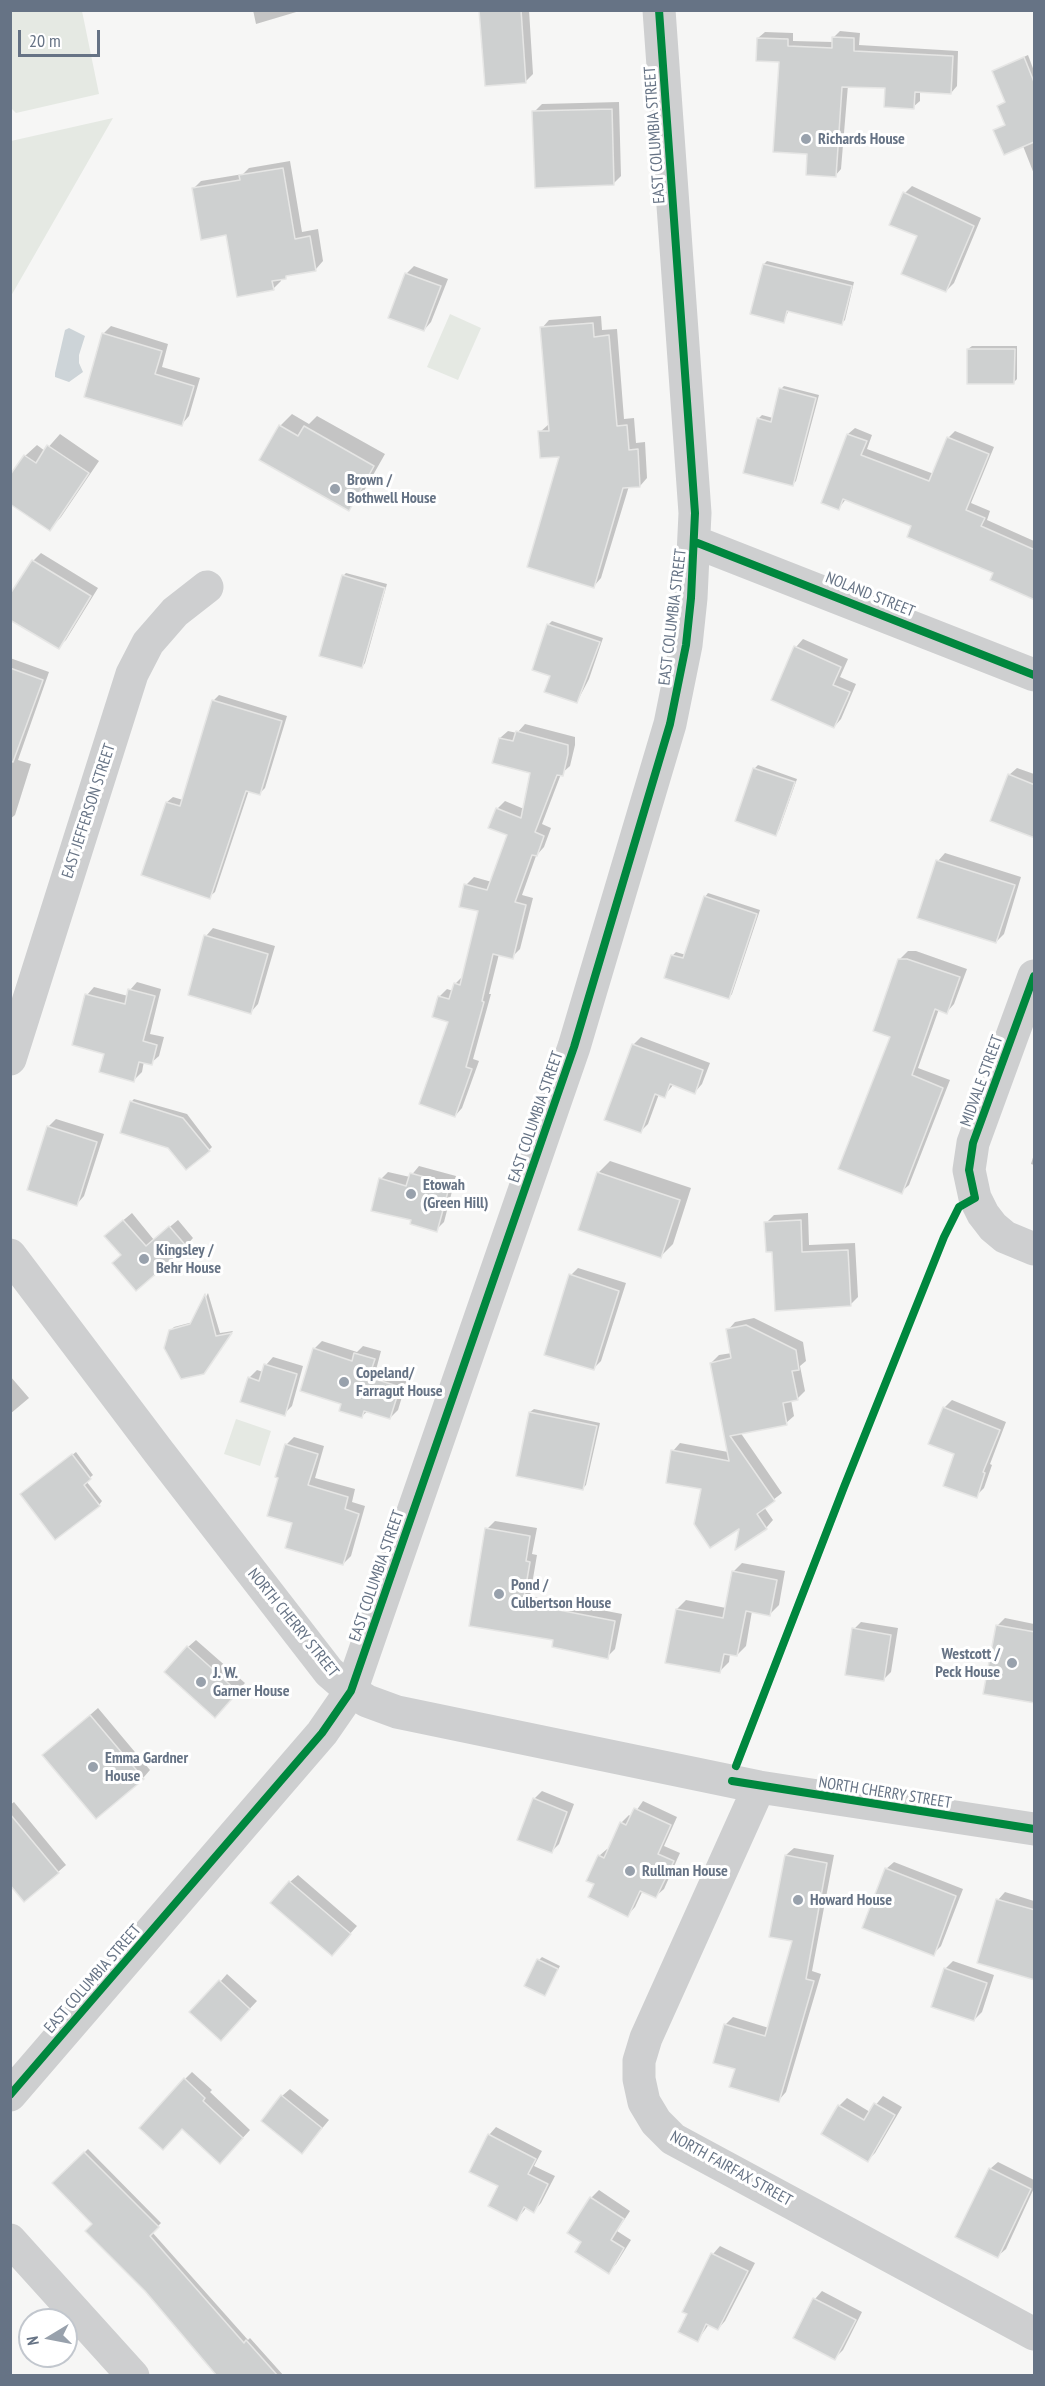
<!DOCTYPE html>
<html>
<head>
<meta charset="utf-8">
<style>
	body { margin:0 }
	#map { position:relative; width:1045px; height:2386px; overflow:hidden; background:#f6f6f5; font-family:"PT Sans Narrow",sans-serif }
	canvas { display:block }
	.frame { position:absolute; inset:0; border:12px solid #667385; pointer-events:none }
	.north { position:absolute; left:18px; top:2308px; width:60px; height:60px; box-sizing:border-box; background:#fff; border:2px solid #c2c7ce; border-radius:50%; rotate:260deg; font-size:16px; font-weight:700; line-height:24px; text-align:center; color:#667385 }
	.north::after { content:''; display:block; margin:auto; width:21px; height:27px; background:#98a1ac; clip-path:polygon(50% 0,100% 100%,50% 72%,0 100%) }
	.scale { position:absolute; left:18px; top:30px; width:82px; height:27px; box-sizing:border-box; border:3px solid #667385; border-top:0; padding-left:8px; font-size:18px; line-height:21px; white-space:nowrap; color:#667385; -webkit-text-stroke:4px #fff; paint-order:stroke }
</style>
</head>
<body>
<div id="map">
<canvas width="1045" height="2386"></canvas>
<div class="frame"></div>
<div class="north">N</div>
<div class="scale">20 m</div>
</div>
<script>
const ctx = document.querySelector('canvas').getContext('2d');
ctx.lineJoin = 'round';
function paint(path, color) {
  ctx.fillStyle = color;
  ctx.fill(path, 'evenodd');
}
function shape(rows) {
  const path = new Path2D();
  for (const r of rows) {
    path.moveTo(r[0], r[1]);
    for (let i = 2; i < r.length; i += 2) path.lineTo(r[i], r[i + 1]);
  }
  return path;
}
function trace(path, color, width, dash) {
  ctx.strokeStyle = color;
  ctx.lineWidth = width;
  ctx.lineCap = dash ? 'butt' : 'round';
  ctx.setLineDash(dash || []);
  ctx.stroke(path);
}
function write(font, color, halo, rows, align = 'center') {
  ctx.font = font + ' "PT Sans Narrow",sans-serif';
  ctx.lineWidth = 6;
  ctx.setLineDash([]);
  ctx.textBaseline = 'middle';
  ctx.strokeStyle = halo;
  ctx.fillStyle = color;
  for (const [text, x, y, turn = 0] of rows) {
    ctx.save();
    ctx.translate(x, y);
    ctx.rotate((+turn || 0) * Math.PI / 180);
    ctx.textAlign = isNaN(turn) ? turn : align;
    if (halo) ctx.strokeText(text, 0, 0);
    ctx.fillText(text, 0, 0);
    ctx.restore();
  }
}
paint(shape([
	[10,11,82,11,99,94,16,113,10,107],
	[113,118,11,296,11,141],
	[450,314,481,328,458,380,427,367],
	[236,1419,271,1431,260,1466,224,1454]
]), '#e5e9e3');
paint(shape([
	[69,328,85,336,79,355,79,363,83,372,69,382,55,377,55,373,65,330]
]), '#cdd4d8');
paint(shape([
	[253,10,303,10,256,24],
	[481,10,529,10,533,74,526,81],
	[840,31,860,33,859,45,958,51,957,86,951,93,920,91,920,101,913,107,886,87,848,85,841,169,835,176,809,153,781,61,758,38,765,32,793,33,793,41,833,42,833,38],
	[1028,55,1034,71,1034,174,1023,146,995,131,1006,124,999,106,1006,101,994,71],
	[619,102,621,176,613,184,534,112,542,104],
	[290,161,302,232,318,229,323,261,316,269,289,274,280,278,281,281,273,289,193,189,201,181,243,174,249,168],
	[912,186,981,218,954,283,946,291,905,193],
	[767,261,854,282,845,320,841,324,789,310,784,321,764,264],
	[414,266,448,279,431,322,424,330,390,317,407,273],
	[601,316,602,330,617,329,624,419,634,418,636,443,645,442,647,478,640,486,629,486,601,578,594,586,561,456,540,432,549,424,542,328,549,320],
	[111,326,168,344,162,367,200,378,189,416,182,424,103,334],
	[972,346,1017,346,1017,379,1014,382,968,349],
	[784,386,819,395,796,481,793,484,758,419,762,415,773,418,781,389],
	[292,414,309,424,317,416,385,454,360,498,348,509,280,426],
	[855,428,872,435,867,449,934,474,949,437,955,431,994,447,971,503,990,511,987,520,1034,541,1034,598,995,572,913,525,846,499,839,508,823,502,848,434],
	[60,434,99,461,61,517,50,529,25,456,37,445,45,451],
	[41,553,98,588,66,640,58,647,33,561],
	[346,573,387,584,365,663,362,667,343,576],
	[552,621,603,638,589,679,577,702,551,675,548,625],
	[803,639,848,659,840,677,856,684,841,719,834,727,796,647],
	[10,658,49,672,18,760,31,764,15,815,10,819],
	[219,695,287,716,265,788,260,793,249,790,215,892,209,897,167,802,173,797,183,800,213,701],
	[525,724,575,737,575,745,570,766,561,774,542,824,551,828,544,847,536,856,522,895,533,898,520,949,512,957,499,954,489,994,491,994,473,1059,479,1061,462,1108,455,1116,449,1021,439,997,447,989,453,991,455,984,463,976,480,910,466,885,474,877,492,882,509,834,497,809,505,801,524,809,532,772,500,738,508,731,517,733],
	[758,765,797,779,779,830,776,834,737,820,755,768],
	[1017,768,1034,774,1034,837,1009,775],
	[945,853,1021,877,1004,934,996,942,938,861],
	[708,893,760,910,732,994,729,998,673,955,676,952,686,955,705,897],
	[213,928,275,946,258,1004,251,1012,206,936],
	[908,951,916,951,967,969,954,1004,947,1012,939,1009,918,1068,950,1080,909,1185,901,1192,892,1036,900,959],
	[137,982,161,989,150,1034,164,1037,159,1056,151,1063,144,1061,142,1072,134,1080,106,1052,87,995,94,987,128,996,130,990],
	[641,1037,710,1063,702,1084,695,1092,674,1084,664,1096,659,1094,648,1124,640,1132,633,1045],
	[134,1099,187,1114,212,1147,209,1150,169,1147,131,1102],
	[56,1119,104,1134,84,1196,77,1204,48,1127],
	[1034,1154,1034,1165,1031,1164],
	[610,1161,691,1188,673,1244,661,1256,598,1173],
	[419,1166,456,1176,444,1222,436,1230,413,1219,381,1179,388,1172,410,1177],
	[132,1213,154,1240,178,1220,193,1238,186,1246,122,1254,114,1228],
	[808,1213,809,1245,855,1243,858,1297,850,1305,773,1251,766,1223,774,1215],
	[578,1268,626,1283,601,1361,593,1369,571,1275],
	[208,1293,220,1333,233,1331,207,1369,170,1331,174,1327,193,1322],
	[754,1318,803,1342,806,1361,800,1366,805,1391,797,1399,791,1400,794,1416,786,1423,740,1432,782,1493,764,1507,773,1520,766,1528,741,1526,703,1487,673,1451,680,1443,728,1452,711,1363,719,1355,732,1353,728,1330,735,1322],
	[322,1341,357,1352,363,1346,381,1351,376,1370,407,1380,398,1410,390,1418,368,1411,362,1416,314,1349],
	[273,1357,303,1366,292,1406,284,1414,249,1378,257,1370,263,1372,266,1365],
	[10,1376,29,1398,10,1414],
	[952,1400,1006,1422,990,1464,992,1465,984,1488,976,1496,955,1453,944,1408],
	[534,1409,600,1423,586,1485,583,1488,530,1412],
	[294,1437,324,1446,315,1478,355,1489,352,1502,365,1506,351,1556,343,1564,286,1445],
	[76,1452,93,1475,86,1481,102,1501,99,1505,26,1491],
	[495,1521,537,1528,532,1554,537,1555,530,1596,622,1614,615,1649,607,1657,555,1639,471,1625,487,1529],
	[742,1563,785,1571,779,1605,770,1614,752,1611,746,1646,737,1655,730,1654,729,1662,720,1671,677,1609,686,1600,726,1608,733,1572],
	[1005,1618,1034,1624,1034,1702,997,1626],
	[861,1622,898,1628,891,1672,883,1680,854,1629],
	[196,1640,245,1683,222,1708,188,1647],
	[98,1708,150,1770,143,1778,52,1748],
	[542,1791,574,1804,559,1844,552,1851,534,1799],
	[643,1801,677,1817,664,1846,680,1853,664,1889,656,1896,643,1890,635,1907,628,1915,596,1884,599,1856,607,1849,609,1849,621,1823,629,1815,632,1817],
	[14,1802,66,1865,58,1872,10,1882,10,1805],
	[794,1848,834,1855,812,1971,821,1974,786,2092,779,2100,725,2025,733,2017,769,2028,794,1940,786,1855],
	[894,1862,963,1889,941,1946,933,1954,886,1869],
	[298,1875,357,1926,339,1946,290,1882],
	[1005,1892,1034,1901,1034,1978,998,1900],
	[542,1957,560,1966,545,1994,539,1960],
	[953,1961,994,1975,982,2012,974,2020,945,1969],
	[227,1974,257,2001,228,2032,220,1982],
	[192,2072,212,2090,210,2092,250,2130,227,2155,185,2079],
	[290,2089,329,2120,309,2144,282,2096],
	[883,2096,902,2107,875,2153,868,2160,839,2106,847,2098,870,2112],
	[496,2127,542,2151,534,2166,555,2176,541,2203,534,2211,527,2207,517,2219,500,2186,489,2135],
	[88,2149,161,2223,152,2232,248,2340,250,2338,284,2376,216,2376,214,2372,215,2371,146,2290,94,2224,54,2183],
	[998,2162,1034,2180,1034,2188,1006,2249,998,2256,990,2169],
	[599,2190,630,2211,617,2231,631,2240,616,2264,608,2272,583,2242,591,2198],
	[720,2246,755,2263,725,2321,718,2329,709,2324,698,2340,713,2254],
	[822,2291,862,2312,843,2350,835,2358,815,2299]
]), '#0003');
const building = shape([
	[479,10,521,10,526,83,485,86,479,10],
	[832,37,854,38,854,51,953,56,951,94,915,92,914,109,884,107,885,88,842,87,836,177,806,175,807,154,773,152,779,62,756,61,757,38,788,39,788,46,832,48,832,37],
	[1024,57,1034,82,1034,142,1004,155,993,130,1005,125,997,106,1005,102,992,71,1024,57],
	[612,109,614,185,535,188,532,111,612,109],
	[283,168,295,239,310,236,316,271,286,276,286,279,272,281,274,290,237,297,226,235,201,240,192,188,240,180,239,175,283,168],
	[903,192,974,226,946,292,901,274,917,236,889,225,903,192],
	[763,264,852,286,842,325,787,311,784,323,750,314,763,264],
	[405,273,441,286,424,331,388,318,405,273],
	[593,323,594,337,609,335,617,426,627,425,629,450,638,449,640,487,623,488,594,588,527,567,559,457,540,458,538,431,549,431,540,327,593,323],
	[102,333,162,351,155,374,194,386,182,426,84,397,102,333],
	[967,349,1015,349,1014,384,967,384,967,349],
	[779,388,816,398,793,486,743,473,757,418,771,422,779,388],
	[279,425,298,436,304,426,374,466,349,511,259,460,279,425],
	[847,434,867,441,861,455,929,481,947,437,989,454,966,510,985,518,981,526,1035,550,1035,600,990,580,993,573,907,537,911,526,843,499,839,510,821,503,847,434],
	[47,445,89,473,50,531,10,504,10,475,24,455,36,463,47,445],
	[32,560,91,596,59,649,10,620,10,594,32,560],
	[342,575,385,588,362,668,319,656,342,575],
	[547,624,600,642,577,703,544,692,550,676,532,670,547,624],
	[794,646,841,667,833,685,850,692,834,728,771,700,794,646],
	[10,668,43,680,13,762,10,761,10,668],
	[212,700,282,721,260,795,246,791,210,899,141,875,166,802,180,806,212,700],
	[516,731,568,745,568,754,563,776,557,775,535,832,544,836,537,856,532,855,515,902,526,905,513,959,493,954,482,1001,484,1002,466,1067,472,1069,455,1117,419,1104,448,1022,432,1017,438,996,449,999,454,983,460,985,478,911,459,907,464,884,487,890,507,835,488,828,496,808,521,818,530,773,492,763,499,738,513,741,516,731],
	[753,768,795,782,776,836,735,821,753,768],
	[1008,774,1035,785,1035,838,990,821,1008,774],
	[936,860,1015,885,996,943,917,918,936,860],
	[704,896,757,914,729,999,664,978,671,955,683,958,704,896],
	[204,935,268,954,251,1014,188,995,204,935],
	[898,959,907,959,960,977,947,1014,935,1009,912,1075,943,1088,902,1194,838,1169,890,1037,873,1031,898,959],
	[128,989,155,996,143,1041,157,1045,152,1065,139,1062,134,1082,99,1072,104,1054,72,1045,85,994,125,1004,128,989],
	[632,1044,703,1070,695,1094,670,1084,665,1098,655,1094,641,1133,604,1120,632,1044],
	[130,1101,183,1118,210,1151,186,1170,168,1148,120,1133,130,1101],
	[47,1126,97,1142,77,1206,27,1190,47,1126],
	[597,1172,680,1200,661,1258,578,1230,597,1172],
	[410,1173,450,1184,437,1232,410,1224,411,1220,371,1211,379,1178,406,1186,410,1173],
	[123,1220,146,1246,169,1226,187,1247,136,1291,112,1263,121,1255,104,1236,123,1220],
	[801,1220,802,1252,848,1250,851,1306,775,1311,772,1252,766,1252,764,1222,801,1220],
	[569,1274,619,1291,594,1370,544,1355,569,1274],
	[205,1294,216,1336,232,1333,204,1374,181,1379,164,1348,169,1330,190,1324,205,1294],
	[746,1325,796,1350,799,1370,792,1371,798,1400,783,1403,787,1425,730,1436,775,1501,757,1514,767,1529,735,1550,739,1529,710,1548,694,1524,701,1489,666,1483,671,1450,729,1461,710,1363,731,1358,726,1329,746,1325],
	[313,1348,352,1361,354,1353,375,1359,369,1377,400,1387,390,1419,364,1411,362,1418,339,1411,341,1404,300,1391,313,1348],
	[264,1364,297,1374,285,1416,240,1402,248,1377,259,1381,264,1364],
	[943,1407,1000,1430,983,1472,985,1473,977,1498,943,1486,954,1454,928,1444,943,1407],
	[529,1412,597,1426,583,1490,516,1476,529,1412],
	[285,1444,318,1454,308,1485,348,1497,345,1509,359,1514,343,1565,285,1548,292,1523,267,1516,278,1478,275,1477,285,1444],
	[72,1454,91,1479,84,1485,100,1506,55,1540,20,1494,72,1454],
	[485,1528,530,1536,526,1561,530,1562,523,1603,615,1621,608,1659,552,1647,553,1640,469,1626,485,1528],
	[732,1571,777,1580,770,1616,746,1611,737,1656,724,1654,720,1673,665,1663,676,1609,723,1618,732,1571],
	[996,1625,1035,1632,1035,1703,983,1694,996,1625],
	[852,1628,891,1635,884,1681,845,1675,852,1628],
	[187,1646,238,1692,215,1718,164,1672,187,1646],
	[90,1715,144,1779,96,1819,42,1755,90,1715],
	[533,1798,567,1812,552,1853,517,1840,533,1798],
	[634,1808,671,1825,658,1854,674,1861,656,1898,640,1891,628,1917,588,1897,594,1884,586,1881,598,1855,604,1858,620,1822,626,1825,634,1808],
	[10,1814,59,1873,24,1902,10,1885,10,1814],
	[785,1855,827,1863,806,1979,814,1981,779,2102,729,2087,735,2069,713,2063,724,2024,765,2036,792,1941,769,1937,785,1855],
	[885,1868,956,1896,934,1956,862,1928,885,1868],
	[289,1881,351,1934,332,1956,270,1903,289,1881],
	[996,1899,1035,1910,1035,1980,977,1963,996,1899],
	[537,1959,558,1969,545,1996,524,1986,537,1959],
	[944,1968,987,1983,974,2021,931,2007,944,1968],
	[219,1980,250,2009,221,2041,189,2012,219,1980],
	[184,2078,205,2098,203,2101,243,2138,220,2164,182,2129,163,2150,139,2128,184,2078],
	[281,2095,322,2128,302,2154,261,2121,281,2095],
	[874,2103,895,2115,868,2162,821,2134,838,2105,864,2120,874,2103],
	[488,2134,536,2159,528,2174,548,2184,534,2213,524,2207,517,2221,488,2206,498,2186,469,2172,488,2134],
	[84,2152,159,2227,150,2236,244,2343,246,2340,278,2376,217,2376,145,2291,85,2231,92,2224,52,2183,84,2152],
	[989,2168,1031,2189,998,2258,955,2237,989,2168],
	[590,2197,624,2219,611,2240,624,2248,609,2274,575,2252,581,2242,567,2233,590,2197],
	[711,2253,748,2271,718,2330,706,2324,698,2342,678,2332,687,2314,682,2312,711,2253],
	[813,2298,856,2320,835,2360,793,2338,813,2298]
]);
paint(building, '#ced0d0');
trace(building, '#e6e6e5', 1.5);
trace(shape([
	[695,542,1034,675],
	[1034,976,973,1143,969,1170,975,1198,983,1214,993,1227,1005,1237,1034,1249],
	[10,1059,132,674,148,643,175,612,207,587],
	[10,1255,158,1451,329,1672,351,1691,367,1701,397,1712,759,1787,1034,1829],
	[759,1787,646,2038,639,2061,639,2079,644,2102,656,2122,673,2139,1034,2334],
	[10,2095,322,1733,351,1691,574,1047,670,724,686,645,691,598,695,513,659,10],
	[10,2240,133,2376]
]), '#cecfd0', 33);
trace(shape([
	[695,542,1034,675],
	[736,1766,844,1487,944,1237,959,1207,975,1198,969,1170,973,1143,1034,976],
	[732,1781,1034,1829],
	[10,2095,322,1733,351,1691,574,1047,670,724,686,645,691,598,695,513,659,10]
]), '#00873e', 8);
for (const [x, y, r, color] of [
	[806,139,6,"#98a1ac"],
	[335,489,6,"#98a1ac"],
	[411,1194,6,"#98a1ac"],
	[144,1259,6,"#98a1ac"],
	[344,1382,6,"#98a1ac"],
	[499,1594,6,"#98a1ac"],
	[1012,1663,6,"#98a1ac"],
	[201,1682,6,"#98a1ac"],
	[93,1767,6,"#98a1ac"],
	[630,1871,6,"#98a1ac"],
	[798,1900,6,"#98a1ac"]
]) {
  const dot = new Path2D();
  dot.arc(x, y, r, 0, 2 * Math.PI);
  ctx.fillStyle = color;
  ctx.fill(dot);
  trace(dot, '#fff', 2);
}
write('16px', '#667385', '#fff', [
	["EAST COLUMBIA STREET",655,135,-94],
	["NOLAND STREET",870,595,22],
	["EAST COLUMBIA STREET",673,617,-83],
	["EAST JEFFERSON STREET",89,811,-72],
	["MIDVALE STREET",982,1081,-70],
	["EAST COLUMBIA STREET",536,1117,-71],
	["EAST COLUMBIA STREET",377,1576,-71],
	["NORTH CHERRY STREET",293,1623,51],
	["NORTH CHERRY STREET",885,1793,9],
	["EAST COLUMBIA STREET",93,1979,-49],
	["NORTH FAIRFAX STREET",731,2169,29]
]);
write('bold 16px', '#667385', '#fff', [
	["Richards House",818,139],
	["Brown /",347,480],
	["Bothwell House",347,498],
	["Etowah",423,1185],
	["(Green Hill)",423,1203],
	["Kingsley /",156,1250],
	["Behr House",156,1268],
	["Copeland/",356,1373],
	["Farragut House",356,1391],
	["Pond /",511,1585],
	["Culbertson House",511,1603],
	["Westcott /",1000,1654,"right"],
	["Peck House",1000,1672,"right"],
	["J. W.",213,1673],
	["Garner House",213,1691],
	["Emma Gardner",105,1758],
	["House",105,1776],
	["Rullman House",642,1871],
	["Howard House",810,1900]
], 'left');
</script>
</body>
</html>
